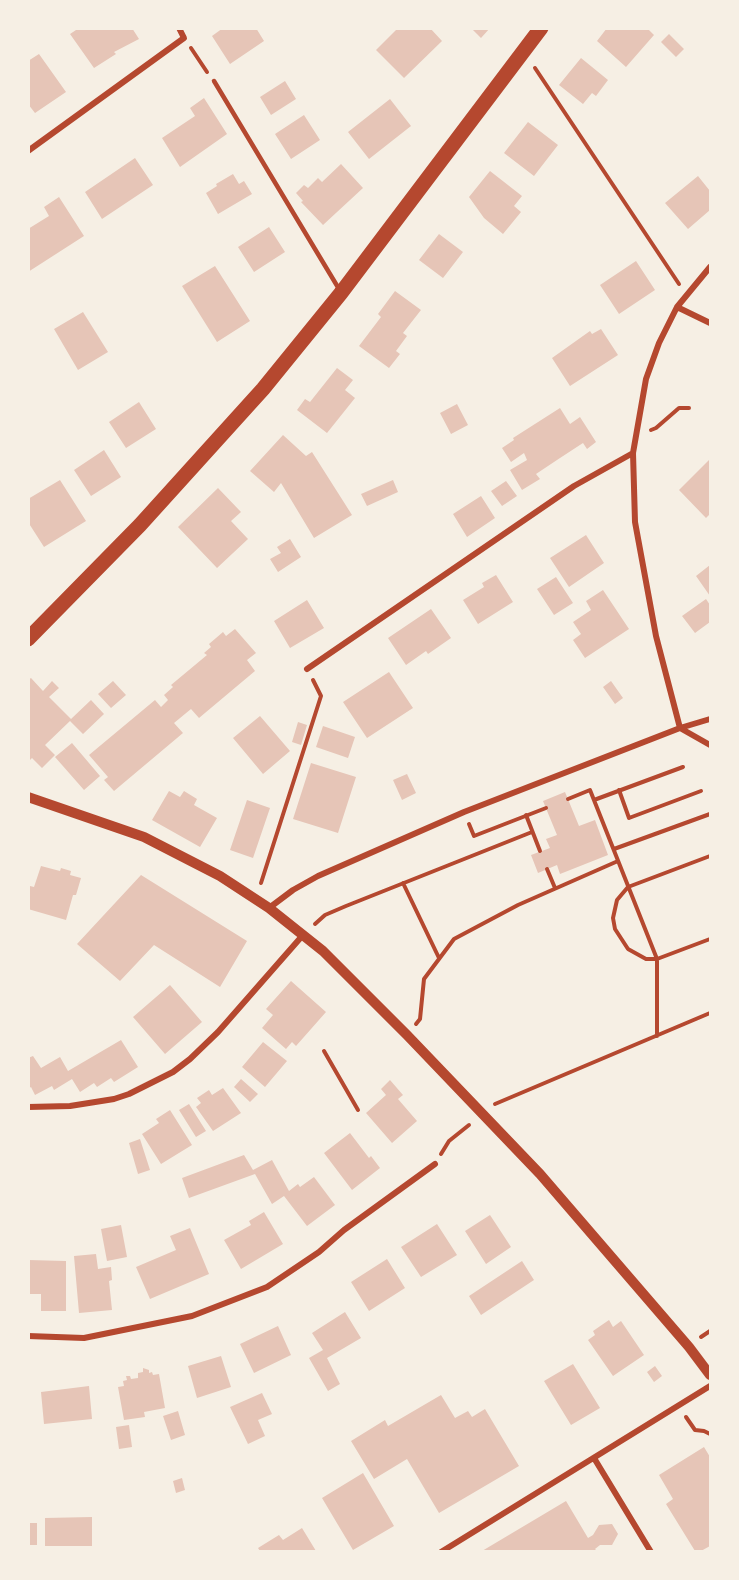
<!DOCTYPE html>
<html>
<head>
<meta charset="utf-8">
<style>
	body { margin:0 }
	#map { position:relative; width:739px; height:1580px; overflow:hidden; background:#f6efe4; font-family:Jost,sans-serif }
	canvas { display:block }
	.frame { position:absolute; inset:0; border:30px solid #f6efe4; pointer-events:none }
</style>
</head>
<body>
<div id="map">
<canvas width="739" height="1580"></canvas>
<div class="frame"></div>
</div>
<script>
const ctx = document.querySelector('canvas').getContext('2d');
ctx.lineJoin = 'round';
function paint(path, color) {
  ctx.fillStyle = color;
  ctx.fill(path, 'evenodd');
}
function shape(rows) {
  const path = new Path2D();
  for (const r of rows) {
    path.moveTo(r[0], r[1]);
    for (let i = 2; i < r.length; i += 2) path.lineTo(r[i], r[i + 1]);
  }
  return path;
}
function trace(path, color, width, dash) {
  ctx.strokeStyle = color;
  ctx.lineWidth = width;
  ctx.lineCap = dash ? 'butt' : 'round';
  ctx.setLineDash(dash || []);
  ctx.stroke(path);
}
paint(shape([
	[79,28,132,28,139,39,114,52,116,54,94,68,70,34],
	[223,28,256,28,264,41,230,64,212,36],
	[398,28,430,28,442,41,404,78,376,50],
	[471,28,490,28,481,38],
	[607,28,647,28,654,35,626,67,597,41],
	[669,34,684,49,676,57,661,42],
	[39,54,66,92,35,113,28,104,28,61],
	[581,58,608,80,596,96,592,93,583,104,559,85],
	[285,81,296,99,271,115,260,97],
	[204,98,227,134,180,167,162,138,195,116,190,108],
	[390,99,411,126,369,159,348,132],
	[304,115,320,140,291,159,275,134],
	[528,122,558,145,534,176,504,153],
	[135,158,153,185,102,219,85,192],
	[341,164,363,188,323,225,301,202,303,201,296,193,304,185,308,188,318,178,322,182],
	[490,171,522,196,514,206,521,212,503,234,484,218,469,197],
	[233,174,239,184,244,181,252,194,218,214,206,193,217,186,216,184],
	[698,176,710,191,710,210,688,229,665,203],
	[59,197,84,236,28,272,28,229,49,216,44,207],
	[269,227,285,252,254,272,238,247],
	[439,234,463,252,443,278,419,260],
	[636,261,655,290,619,314,600,285],
	[215,266,250,321,217,342,182,286],
	[395,291,421,310,403,333,407,336,396,351,400,354,389,368,359,346,381,317,378,314],
	[83,312,108,352,78,370,54,329],
	[601,329,618,355,570,386,552,358,590,331,592,334],
	[337,368,353,380,345,390,355,398,327,433,297,410,305,399,310,402],
	[139,402,156,429,126,448,109,422],
	[457,404,468,425,451,434,440,413],
	[560,408,570,424,580,417,596,442,587,449,583,443,560,458,536,474,540,479,522,490,510,470,527,460,524,453,511,462,502,448,514,440,513,438],
	[283,435,306,456,312,452,352,515,314,538,281,483,274,492,250,471],
	[104,450,121,477,91,496,74,470],
	[710,459,710,514,706,518,679,490],
	[60,480,86,521,44,547,28,522,28,499],
	[393,480,398,492,367,506,361,494],
	[506,481,517,496,502,506,491,491],
	[218,488,241,512,231,521,248,539,217,568,178,527],
	[481,496,495,518,467,537,453,514],
	[586,535,604,563,569,587,550,558],
	[290,539,301,557,278,572,270,559,281,553,277,547],
	[710,565,710,596,696,576],
	[496,575,513,602,478,624,463,600,484,587,482,583],
	[556,577,573,603,554,615,537,589],
	[603,590,629,629,585,658,573,640,581,634,573,622,591,610,586,601],
	[706,599,710,605,710,622,695,633,682,616],
	[307,600,324,628,290,648,274,621],
	[431,609,451,638,428,654,426,651,406,665,388,638],
	[235,629,256,653,247,660,255,671,199,718,191,709,174,723,183,733,114,791,104,780,108,777,89,755,155,700,161,707,168,700,164,695,173,687,171,685,207,655,204,653,211,647,209,644,223,632,226,636],
	[389,672,413,708,367,738,343,702],
	[31,678,43,691,52,681,59,688,49,697,71,719,91,700,104,714,83,734,70,721,45,745,55,755,42,768,32,758,28,762,28,680],
	[113,681,126,695,111,708,98,694],
	[611,681,623,698,615,704,603,687],
	[260,716,290,751,263,774,233,738],
	[298,722,307,725,301,745,292,742],
	[323,726,355,737,348,758,316,747],
	[72,743,100,776,84,790,55,757],
	[311,763,356,777,338,833,293,819],
	[407,774,416,793,402,800,393,780],
	[169,791,180,797,184,791,197,799,194,805,217,818,200,847,152,820],
	[565,792,579,826,595,820,608,855,560,874,557,865,538,873,531,855,550,848,546,839,557,835,543,801],
	[247,800,270,808,253,858,230,850],
	[41,866,60,871,61,868,71,871,70,875,81,878,76,895,73,895,66,920,28,909,28,892,30,886,34,887],
	[141,875,247,941,220,987,154,945,120,981,77,944],
	[291,981,326,1012,296,1046,292,1042,286,1049,262,1028,273,1015,266,1009],
	[170,985,202,1022,165,1054,133,1017],
	[121,1040,138,1067,114,1082,111,1078,97,1087,94,1083,80,1092,72,1079,54,1090,52,1086,35,1095,31,1087,28,1089,28,1058,33,1056,41,1068,60,1057,68,1071],
	[263,1042,287,1061,265,1087,242,1067],
	[241,1079,258,1094,250,1102,234,1087],
	[390,1080,403,1095,398,1099,417,1121,392,1143,366,1113,386,1095,381,1089],
	[223,1088,241,1113,213,1131,196,1107,201,1103,197,1098,209,1090,212,1095],
	[189,1104,206,1131,196,1137,179,1110],
	[170,1110,192,1145,161,1164,142,1134,159,1123,156,1119],
	[350,1133,369,1158,371,1156,380,1168,352,1190,324,1153],
	[140,1139,150,1170,138,1174,129,1143],
	[244,1155,253,1170,272,1160,289,1191,298,1184,300,1187,314,1177,335,1205,307,1226,284,1196,272,1204,255,1174,189,1198,182,1178],
	[264,1212,283,1244,241,1269,224,1240,251,1225,249,1221],
	[490,1215,511,1247,486,1264,465,1231],
	[437,1224,457,1255,421,1277,401,1247],
	[121,1225,127,1257,107,1261,101,1229],
	[190,1228,209,1274,150,1299,136,1267,176,1250,170,1236],
	[96,1254,98,1269,111,1267,112,1280,109,1281,112,1310,79,1313,74,1256],
	[387,1259,405,1288,369,1311,351,1282],
	[28,1260,66,1261,66,1311,41,1311,41,1294,28,1294],
	[522,1261,534,1280,481,1315,469,1296],
	[345,1312,361,1338,327,1358,340,1384,328,1391,309,1358,323,1350,312,1333],
	[609,1320,613,1327,621,1321,644,1355,613,1376,588,1340,595,1335,593,1331],
	[278,1326,291,1355,254,1373,240,1344],
	[221,1356,231,1387,197,1398,188,1366],
	[573,1364,600,1408,571,1425,544,1381],
	[655,1366,662,1376,654,1382,647,1372],
	[143,1368,149,1370,149,1373,152,1372,153,1375,159,1374,165,1408,144,1412,145,1417,124,1420,118,1387,124,1386,123,1381,127,1380,126,1376,130,1376,131,1379,138,1378,138,1373,143,1372],
	[89,1386,92,1419,44,1424,41,1392],
	[262,1393,272,1414,258,1420,265,1436,248,1444,230,1407],
	[441,1395,455,1418,468,1411,472,1417,485,1409,519,1466,439,1513,407,1459,374,1479,351,1441,385,1420,388,1426],
	[178,1411,185,1435,171,1440,163,1416],
	[129,1425,132,1447,119,1449,116,1427],
	[704,1447,710,1457,710,1546,701,1551,695,1551,666,1504,673,1499,659,1475],
	[363,1473,394,1526,353,1550,322,1498],
	[182,1478,185,1490,176,1493,173,1481],
	[566,1501,588,1538,593,1535,599,1525,612,1524,618,1534,612,1545,600,1545,595,1549,597,1551,482,1551],
	[92,1517,92,1546,45,1546,45,1518],
	[28,1523,37,1523,37,1545,28,1545],
	[302,1528,316,1551,260,1551,258,1548,279,1535,283,1540]
]), '#e6c5b7');
trace(shape([
	[191,48,207,72],
	[535,68,679,284],
	[651,430,656,428,679,408,689,408],
	[619,790,629,818,701,791],
	[568,799,590,790,657,959,657,1036],
	[594,800,683,767],
	[526,815,540,851],
	[469,824,474,836,546,808],
	[614,849,710,814],
	[710,856,628,887,617,900,613,918,615,929,628,949,646,959,657,959,710,939],
	[547,869,555,888],
	[261,883,321,696,313,680],
	[403,883,439,958],
	[315,924,325,915,346,906,532,832],
	[416,1024,420,1019,424,979,454,939,518,905,618,861],
	[324,1051,358,1110],
	[495,1104,710,1013],
	[441,1154,449,1141,469,1125],
	[701,1337,710,1331],
	[686,1417,695,1430,704,1431,710,1434]
]), '#b5482f', 4);
trace(shape([
	[214,81,339,289]
]), '#b5482f', 4.5);
trace(shape([
	[28,151,184,38,179,28],
	[710,267,677,307,659,343,646,379,633,453,635,522,656,636,680,728,710,745],
	[677,307,710,323],
	[307,669,574,486,633,453],
	[269,908,293,890,318,876,464,812,680,728,710,719],
	[28,1107,70,1106,114,1099,129,1094,173,1072,190,1059,218,1032,303,935],
	[28,1336,84,1338,192,1316,267,1287,319,1252,344,1230,435,1164],
	[594,1458,651,1552],
	[441,1552,710,1386]
]), '#b5482f', 6);
trace(shape([
	[28,797,144,837,220,876,269,908,323,951,407,1035,540,1174,689,1347,710,1375]
]), '#b5482f', 10);
trace(shape([
	[28,639,140,525,263,389,341,293,541,28]
]), '#b5482f', 15);
</script>
</body>
</html>
